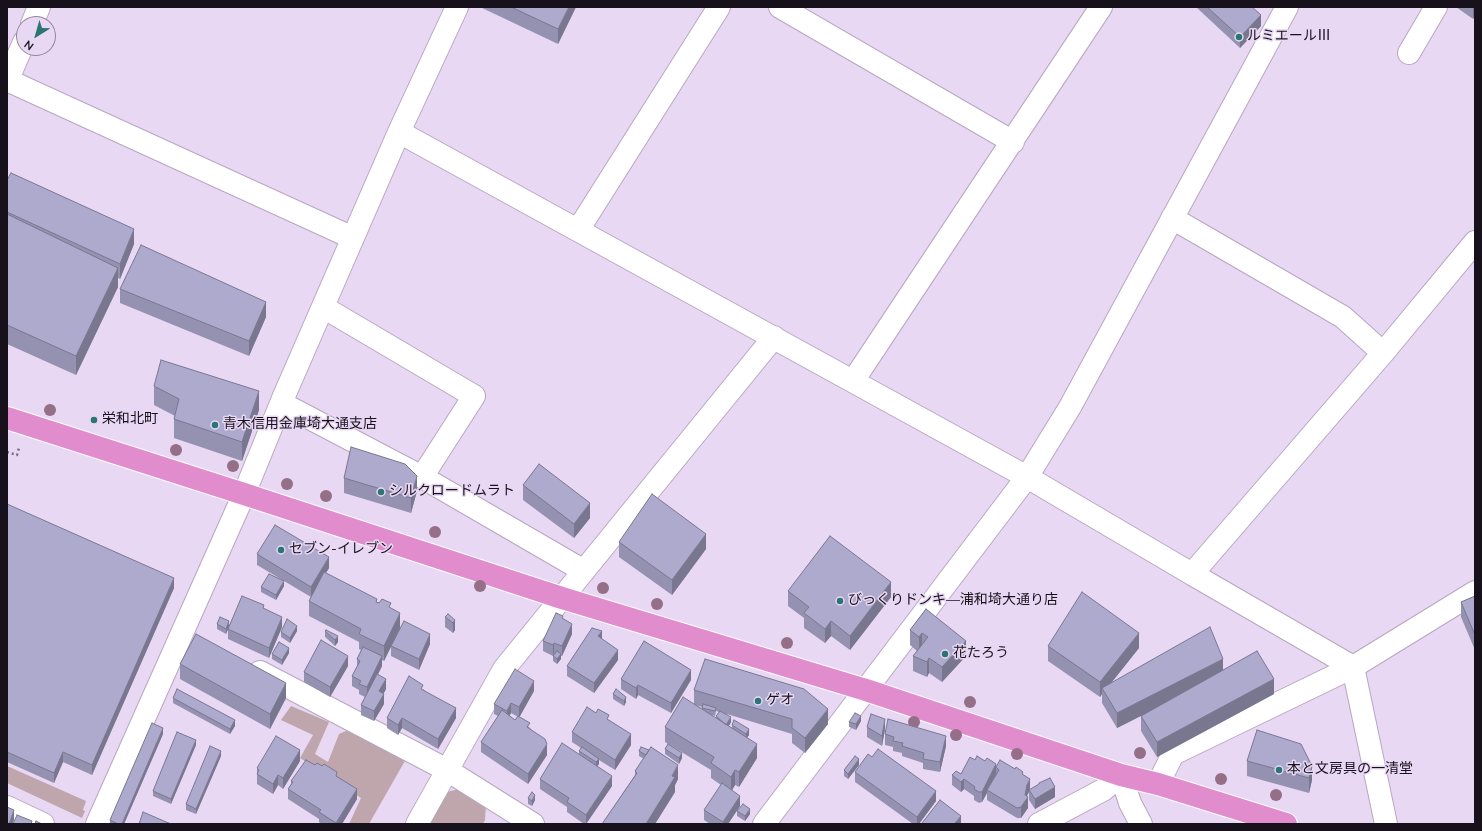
<!DOCTYPE html>
<html>
<head>
<meta charset="utf-8">
<style>
	body { margin:0 }
	#map { position:relative; width:1482px; height:831px; overflow:hidden; background:#e9d8f4; font-family:"Nunito Sans",sans-serif }
	canvas { display:block }
	.frame { position:absolute; inset:0; border:8px solid #17111b; pointer-events:none }
	.north { position:absolute; left:16px; top:16px; width:40px; height:40px; box-sizing:border-box; background:#e9d8f4; border:1px solid #95889d; border-radius:50%; rotate:217deg; font-size:11px; font-weight:700; line-height:16px; text-align:center; color:#17111b }
	.north::after { content:''; display:block; margin:auto; width:14px; height:18px; background:#2b7574; clip-path:polygon(50% 0,100% 100%,50% 72%,0 100%) }
</style>
</head>
<body>
<div id="map">
<canvas width="1482" height="831"></canvas>
<div class="frame"></div>
<div class="north">N</div>
</div>
<script>
const ctx = document.querySelector('canvas').getContext('2d');
ctx.lineJoin = 'round';
function paint(path, color) {
  ctx.fillStyle = color;
  ctx.fill(path, 'evenodd');
}
function shape(rows) {
  const path = new Path2D();
  for (const r of rows) {
    path.moveTo(r[0], r[1]);
    for (let i = 2; i < r.length; i += 2) path.lineTo(r[i], r[i + 1]);
  }
  return path;
}
function trace(path, color, width, dash) {
  ctx.strokeStyle = color;
  ctx.lineWidth = width;
  ctx.lineCap = dash ? 'butt' : 'round';
  ctx.setLineDash(dash || []);
  ctx.stroke(path);
}
function write(font, color, halo, rows, align = 'center') {
  ctx.font = font + ' "Nunito Sans","Noto Sans JP",sans-serif';
  ctx.lineWidth = 3;
  ctx.setLineDash([]);
  ctx.textBaseline = 'middle';
  ctx.strokeStyle = halo;
  ctx.fillStyle = color;
  for (const [text, x, y, turn = 0] of rows) {
    ctx.save();
    ctx.translate(x, y);
    ctx.rotate((+turn || 0) * Math.PI / 180);
    ctx.textAlign = isNaN(turn) ? turn : align;
    if (halo) ctx.strokeText(text, 0, 0);
    ctx.fillText(text, 0, 0);
    ctx.restore();
  }
}
paint(shape([
	[291,706,329,722,315,754,328,762,339,734,346,731,362,734,406,759,369,824,349,824,361,798,300,758,313,735,281,720],
	[7,766,86,801,83,810,85,811,82,818,7,783],
	[459,789,486,803,485,820,483,824,429,824,447,792]
]), '#bfa5ac');
const minor = shape([
	[780,7,1013,142],
	[32,24,39,7],
	[1409,53,1436,7],
	[7,80,353,238],
	[7,81,24,42],
	[399,132,1027,477,1192,574,1383,353,1475,242],
	[1172,218,1343,317,1383,353],
	[578,230,719,7],
	[323,307,474,396,422,477],
	[853,381,1101,7],
	[281,403,422,477,584,571],
	[1192,574,1353,667,1386,824],
	[260,672,447,770,533,824],
	[1158,784,1173,754,1353,667,1475,592],
	[7,807,43,824],
	[97,824,244,494,284,396,399,132,457,7],
	[417,824,504,669,774,337],
	[764,824,1027,477,1070,407,1287,7],
	[1039,824,1103,790,1121,775,1130,803,1141,824]
]);
const highway = shape([
	[7,418,244,494,562,598,866,690,1121,775,1158,784,1286,824]
]);
trace(minor, '#b7a7c1', 24);
trace(highway, '#fff', 24);
trace(shape([
	[7,452,17,455,19,448]
]), '#7b6f82', 2.5, [2, 3]);
trace(minor, '#fff', 22);
trace(highway, '#e18ccc', 22);
ctx.fillStyle = '#946f87';
for (const [x, y] of [
	[50,410],
	[176,450],
	[233,466],
	[287,484],
	[326,496],
	[435,532],
	[480,586],
	[603,588],
	[657,604],
	[787,643],
	[970,702],
	[914,722],
	[956,735],
	[1140,753],
	[1017,754],
	[1221,779],
	[1276,795]
]) {
  ctx.beginPath();
  ctx.arc(x, y, 6, 0, 2 * Math.PI);
  ctx.fill();
}
paint(shape([
	[480,7,576,7,558,44],
	[1196,7,1252,7,1261,26,1240,48],
	[1456,7,1475,7,1475,28,1474,26,1474,18,1473,19],
	[7,180,134,244,120,279,118,278,118,287,76,375,7,344],
	[120,289,266,317,249,356,120,303],
	[154,386,259,410,242,461,174,438,174,419,175,416,154,405],
	[344,478,417,491,411,513,344,493],
	[523,485,590,518,574,538,523,500],
	[7,504,174,588,92,775,63,762,54,783,7,762],
	[619,542,706,549,672,595,619,557],
	[257,554,329,568,326,573,377,602,391,608,400,628,395,639,430,644,419,670,391,656,391,647,384,661,382,660,382,666,378,674,386,689,383,694,384,704,374,721,361,715,361,705,365,697,359,694,359,690,352,686,352,676,357,667,357,659,361,650,359,649,359,642,309,616,309,601,315,590,311,597,257,565],
	[284,586,276,600,261,592,261,587],
	[788,591,891,597,850,650,831,636,825,643,804,628,804,618,788,606],
	[1475,596,1475,650,1461,617,1461,602],
	[264,608,282,627,269,658,228,639,228,630,226,634,217,629,217,624,229,625],
	[926,609,966,656,942,682,929,673,927,677,913,671,913,656,917,651,910,645,910,630],
	[445,617,455,620,455,630,453,633,445,627],
	[563,619,572,634,562,656,561,656,561,659,557,664,553,661,553,656,543,651,543,641],
	[297,631,290,643,281,637,281,632],
	[325,631,338,642,335,646,325,637],
	[1048,646,1139,648,1111,683,1223,670,1274,694,1157,757,1141,731,1141,716,1117,728,1102,703,1102,694,1100,697,1048,661],
	[289,653,282,665,272,659,272,654],
	[618,660,594,693,567,676,567,666],
	[180,664,286,698,270,729,180,679],
	[348,666,330,697,304,682,304,672],
	[621,679,691,680,671,713,638,695,636,699,621,689],
	[423,689,456,718,438,749,402,728,398,735,387,728,387,718],
	[694,690,828,724,805,753,792,743,792,734,727,714,731,722,729,726,732,728,732,725,749,735,747,737,757,758,739,787,735,785,732,790,740,806,728,824,710,824,704,820,704,810,721,785,711,778,711,770,665,742,665,727,694,704],
	[695,705,702,707,702,709],
	[716,711,719,712,716,716,716,718,712,715,715,716],
	[534,691,519,717,530,728,547,755,528,784,481,752,481,742,498,716,494,714,494,704],
	[511,713,518,717,515,720,509,716],
	[613,694,626,702,624,706,613,699],
	[173,698,235,726,230,734,173,703],
	[609,720,631,745,615,770,599,760,599,764,597,766,612,786,586,824,584,824,567,812,567,807,540,789,540,779,579,754,579,751,581,748,572,742,572,732],
	[861,721,856,730,849,727,849,722],
	[867,727,885,729,882,746,867,737],
	[163,734,124,824,110,824,110,820],
	[885,734,946,746,940,772,923,769,923,763,902,756,902,753,893,751,893,747,885,745],
	[1301,744,1312,780,1309,793,1247,776,1247,761],
	[196,745,171,804,153,796,153,791],
	[641,747,678,779,675,785,675,792,655,824,602,824,635,775,635,771,644,759,639,756,639,751],
	[665,749,682,758,679,764,665,754],
	[221,756,196,814,186,810,186,804],
	[975,760,996,767,1023,775,1030,790,1039,785,1039,783,1055,797,1035,809,1029,800,1029,790,1027,796,1028,808,1021,818,1017,818,987,800,987,793,982,802,979,803,974,800,974,796,964,789,961,792,952,785,952,775,961,774],
	[300,761,283,789,278,785,273,794,257,784,257,768],
	[315,765,337,777,357,799,342,824,321,824,319,822,319,819,288,799,288,789,291,784,291,781],
	[859,765,848,779,844,776,844,770],
	[855,772,936,801,919,824,913,824,855,782],
	[528,798,535,800,532,806,528,804],
	[737,811,750,814,745,821,737,816]
]), '#9592b1');
paint(shape([
	[569,7,576,7,558,44,558,29],
	[1474,7,1475,7,1475,16,1474,16,1473,19,1473,9],
	[1261,15,1261,26,1240,48,1240,37],
	[134,229,134,244,120,279,120,264],
	[118,268,118,287,76,375,76,356],
	[266,302,266,317,249,356,249,341],
	[259,391,259,410,242,461,242,442],
	[417,476,417,491,411,513,411,498],
	[590,503,590,518,574,538,574,524],
	[706,534,706,549,672,595,672,580],
	[329,557,329,568,311,597,311,587],
	[174,578,174,588,92,775,92,765],
	[284,581,284,586,276,600,276,595],
	[891,582,891,597,850,650,850,636],
	[400,613,400,628,384,661,384,646],
	[282,617,282,627,269,658,269,648],
	[455,620,455,630,453,633,453,623],
	[229,621,229,626,226,634,226,629],
	[831,621,831,636,825,643,825,629],
	[572,624,572,634,562,656,562,646],
	[297,626,297,631,290,643,290,638],
	[602,631,602,641,598,636],
	[922,633,922,648,919,652,919,637],
	[1139,633,1139,648,1104,692,1102,688,1102,694,1100,697,1100,682],
	[430,634,430,644,419,670,419,659],
	[338,636,338,642,335,646,335,640],
	[966,641,966,656,942,682,942,667],
	[554,643,554,653,553,655,553,645],
	[289,648,289,653,282,665,282,660],
	[618,650,618,660,594,693,594,683],
	[561,654,561,659,557,664,557,659],
	[348,656,348,666,330,697,330,687],
	[382,656,382,666,367,697,367,687],
	[929,658,929,673,927,677,927,662],
	[1223,659,1223,674,1117,728,1117,713],
	[691,670,691,680,671,713,671,703],
	[386,679,386,689,381,699,384,694,384,704,374,721,374,711,379,691],
	[1274,679,1274,694,1157,757,1157,742],
	[534,681,534,691,519,718,519,707],
	[286,683,286,698,270,729,270,714],
	[638,685,638,695,636,699,636,688],
	[626,697,626,702,624,706,624,701],
	[511,703,511,713,507,721,507,711],
	[456,708,456,718,438,749,438,739],
	[828,709,828,724,805,753,805,738],
	[861,716,861,721,856,730,856,724],
	[731,717,731,722,726,730,726,725],
	[402,718,402,728,398,735,398,725],
	[885,719,885,729,882,746,882,736],
	[235,720,235,726,230,734,230,729],
	[163,728,163,734,124,824,122,824],
	[749,729,749,735,746,739,746,734],
	[631,734,631,745,615,770,615,760],
	[946,736,946,746,940,772,940,762],
	[196,740,196,745,171,804,171,799],
	[547,744,547,755,528,784,528,774],
	[757,744,757,758,739,787,739,772],
	[300,750,300,761,283,789,283,778],
	[221,751,221,756,196,814,196,809],
	[63,752,63,762,54,783,54,773],
	[682,753,682,758,679,764,679,758],
	[599,759,599,764,596,768,596,762],
	[859,759,859,765,848,779,848,774],
	[996,764,996,774,987,790,987,793,982,802,982,792],
	[678,765,678,779,675,785,675,792,655,824,646,824,672,776],
	[1312,766,1312,780,1309,793,1309,778],
	[735,770,735,785,731,792,731,777],
	[278,775,278,785,273,794,273,784],
	[612,776,612,786,586,824,586,815],
	[964,779,964,789,961,792,961,782],
	[1030,779,1030,790,1027,796,1026,800,1028,797,1028,808,1021,818,1021,807,1027,785],
	[1055,787,1055,797,1035,809,1035,799],
	[357,789,357,799,342,824,336,824],
	[936,791,936,801,919,824,917,824,917,817],
	[535,795,535,800,532,806,532,801],
	[740,796,740,806,728,824,723,824,723,822],
	[750,809,750,814,745,821,745,816],
	[14,810,14,820,13,824,9,824],
	[961,816,961,824,955,824,955,823]
]), '#797790');
const building = shape([
	[511,7,569,7,558,29,511,7],
	[1207,7,1252,7,1261,15,1240,37,1207,7],
	[11,173,134,229,120,264,7,212,7,180,11,173],
	[7,214,118,268,76,356,7,325,7,214],
	[141,245,266,302,249,341,120,289,141,245],
	[161,360,259,391,242,442,174,419,179,399,154,386,161,360],
	[351,447,405,464,417,476,411,498,344,478,351,447],
	[539,464,590,503,574,524,523,485,539,464],
	[652,494,706,534,672,580,619,542,652,494],
	[7,504,174,578,92,765,63,752,54,773,7,752,7,504],
	[275,525,329,557,311,587,257,554,275,525],
	[830,536,891,582,850,636,831,621,825,629,804,613,809,607,788,591,830,536],
	[324,572,377,599,376,602,379,603,382,599,391,603,389,607,400,613,384,646,359,634,361,629,309,601,324,572],
	[269,574,284,581,276,595,261,587,269,574],
	[1082,592,1139,633,1100,682,1048,646,1082,592],
	[242,596,264,605,263,608,282,617,269,648,228,629,242,596],
	[1475,596,1475,635,1461,602,1475,596],
	[926,609,966,641,942,667,929,658,927,662,913,656,928,637,922,633,919,637,910,630,926,609],
	[556,613,563,616,562,618,572,624,562,646,554,643,553,645,543,641,556,613],
	[448,614,455,620,453,623,445,617,448,614],
	[220,617,229,621,226,629,217,624,220,617],
	[287,619,297,626,290,638,281,632,287,619],
	[404,621,430,634,419,659,391,646,404,621],
	[1210,627,1223,659,1117,713,1102,688,1210,627],
	[592,628,602,631,598,636,618,650,594,683,567,666,592,628],
	[326,630,338,636,335,640,325,631,326,630],
	[196,634,286,683,270,714,180,664,196,634],
	[321,640,348,656,330,687,304,672,321,640],
	[644,641,691,670,671,703,638,685,636,688,621,679,644,641],
	[279,642,289,648,282,660,272,654,279,642],
	[363,647,382,656,367,687,359,684,361,681,352,676,360,661,357,659,363,647],
	[557,651,561,654,557,659,553,656,557,651],
	[1257,651,1274,679,1157,742,1141,716,1257,651],
	[705,659,804,689,828,709,805,738,792,728,792,719,694,690,705,659],
	[515,669,534,681,519,707,511,703,507,711,494,704,515,669],
	[377,674,386,679,379,691,384,694,374,711,361,705,377,674],
	[409,676,423,685,421,689,456,708,438,739,402,718,398,725,387,718,409,676],
	[177,689,235,720,230,729,173,698,177,689],
	[616,689,626,697,624,701,613,694,616,689],
	[683,697,757,744,739,772,735,770,731,777,711,763,714,757,665,727,683,697],
	[703,704,716,708,715,711,702,708,703,704],
	[587,707,596,713,598,709,609,715,607,719,631,734,615,760,572,732,587,707],
	[502,710,515,720,518,716,530,723,527,727,545,739,547,744,528,774,481,742,502,710],
	[720,711,731,717,726,725,716,716,720,711],
	[855,713,861,716,856,724,849,722,855,713],
	[871,714,885,719,882,736,867,727,871,714],
	[888,719,946,736,940,762,923,759,924,753,902,746,903,743,893,741,894,737,885,734,888,719],
	[734,720,749,729,746,734,732,725,734,720],
	[152,723,163,728,122,824,118,824,110,820,152,723],
	[1257,730,1301,744,1312,766,1309,778,1247,761,1257,730],
	[177,732,196,740,171,799,153,791,177,732],
	[276,736,300,750,283,778,278,775,273,784,257,774,259,770,257,768,276,736],
	[562,743,612,776,586,815,567,802,569,798,540,779,562,743],
	[668,744,682,753,679,758,665,749,668,744],
	[210,746,221,751,196,809,186,804,210,746],
	[582,747,599,759,596,762,579,751,582,747],
	[641,747,649,750,646,755,639,751,641,747],
	[651,747,678,765,672,776,675,777,646,824,602,824,637,773,635,771,651,747],
	[878,749,936,791,917,817,855,772,868,754,872,757,878,749],
	[855,756,859,759,848,774,844,770,855,756],
	[977,756,985,761,987,758,996,764,982,792,979,792,974,789,975,787,964,779,961,782,952,775,956,771,961,774,970,757,975,760,977,756],
	[306,760,315,765,317,763,322,766,324,764,337,772,336,776,357,789,336,823,319,812,321,810,288,789,293,782,291,781,306,760],
	[1000,760,1015,769,1016,767,1023,772,1022,774,1030,779,1027,785,1025,795,1028,797,1021,807,1017,808,987,790,999,770,996,767,1000,760],
	[1050,778,1055,787,1035,799,1029,790,1039,784,1039,783,1050,778],
	[722,783,740,796,723,822,704,810,722,783],
	[532,792,535,795,532,801,528,798,532,792],
	[940,800,961,816,955,823,957,824,923,824,922,823,940,800],
	[743,804,750,809,745,816,737,811,743,804],
	[7,807,14,810,9,824,7,824,7,807],
	[143,812,171,824,139,824,143,812],
	[17,815,32,821,31,824,13,824,17,815],
	[36,821,42,824,35,824,36,821]
]);
paint(building, '#adaace');
trace(building, '#797790', 1);
for (const [x, y, r, color] of [
	[1239,37,4,"#2b7574"],
	[94,420,4,"#2b7574"],
	[215,425,4,"#2b7574"],
	[381,492,4,"#2b7574"],
	[281,550,4,"#2b7574"],
	[840,601,4,"#2b7574"],
	[945,654,4,"#2b7574"],
	[758,701,4,"#2b7574"],
	[1279,770,4,"#2b7574"]
]) {
  const dot = new Path2D();
  dot.arc(x, y, r, 0, 2 * Math.PI);
  ctx.fillStyle = color;
  ctx.fill(dot);
  trace(dot, '#e9d8f4', 1.5);
}
write('14px', '#17111b', '#e9d8f4', [
	["ルミエールⅢ",1247,37],
	["栄和北町",102,420],
	["青木信用金庫埼大通支店",223,425],
	["シルクロードムラト",389,492],
	["セブン-イレブン",289,550],
	["びっくりドンキ―浦和埼大通り店",848,601],
	["花たろう",953,654],
	["ゲオ",766,701],
	["本と文房具の一清堂",1287,770]
], 'left');
</script>
</body>
</html>
